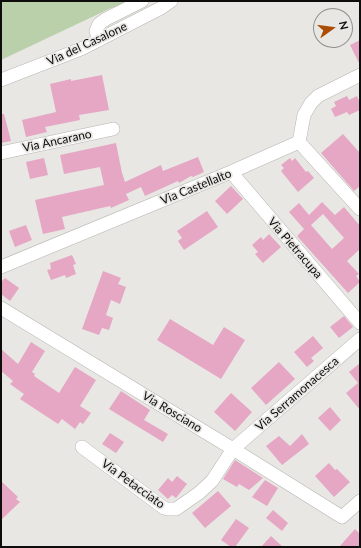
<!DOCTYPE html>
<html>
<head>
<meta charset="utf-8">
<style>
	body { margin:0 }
	#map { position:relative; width:361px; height:548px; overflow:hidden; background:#e8e7e3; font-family:Lato,sans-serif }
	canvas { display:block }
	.frame { position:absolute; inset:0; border:2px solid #0e0d0c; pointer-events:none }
	.north { position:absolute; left:313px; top:8px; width:40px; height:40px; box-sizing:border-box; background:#e8e7e3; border:1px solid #91908d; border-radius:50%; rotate:76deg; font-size:11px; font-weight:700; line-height:16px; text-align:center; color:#0e0d0c }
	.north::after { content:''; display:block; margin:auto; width:14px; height:18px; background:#ac4c02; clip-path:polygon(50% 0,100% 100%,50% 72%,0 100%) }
</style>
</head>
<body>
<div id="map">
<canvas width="361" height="548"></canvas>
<div class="frame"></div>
<div class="north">N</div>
</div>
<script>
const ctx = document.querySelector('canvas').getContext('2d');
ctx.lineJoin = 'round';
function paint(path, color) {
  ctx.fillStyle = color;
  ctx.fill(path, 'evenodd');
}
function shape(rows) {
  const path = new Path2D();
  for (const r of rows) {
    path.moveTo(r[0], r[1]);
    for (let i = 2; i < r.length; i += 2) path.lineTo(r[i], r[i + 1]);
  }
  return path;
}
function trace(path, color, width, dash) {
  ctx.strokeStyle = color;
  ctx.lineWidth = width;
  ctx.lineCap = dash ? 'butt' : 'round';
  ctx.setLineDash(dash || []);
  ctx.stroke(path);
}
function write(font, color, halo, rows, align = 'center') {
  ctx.font = font + ' Lato,sans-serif';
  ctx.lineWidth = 3.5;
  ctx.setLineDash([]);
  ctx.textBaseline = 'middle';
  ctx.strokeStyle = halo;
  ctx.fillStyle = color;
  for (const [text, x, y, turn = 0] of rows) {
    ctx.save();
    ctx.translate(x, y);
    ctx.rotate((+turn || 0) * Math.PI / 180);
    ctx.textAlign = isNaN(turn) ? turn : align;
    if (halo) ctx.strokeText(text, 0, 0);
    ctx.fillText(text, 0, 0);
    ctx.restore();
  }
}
paint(shape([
	[1,1,140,1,111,8,1,60]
]), '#bad0aa');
paint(shape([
	[360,40,360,65,350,45],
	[102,75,109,110,79,115,80,120,45,127,47,132,26,137,22,120,56,112,50,84,71,79,71,81],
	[347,96,349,100,357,96,360,103,360,110,349,115,347,112,335,117,331,109,336,106,334,102],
	[1,114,4,114,11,141,1,143],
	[343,134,360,153,360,186,354,191,321,153],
	[116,143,122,173,125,182,161,165,163,171,198,157,204,172,193,177,191,176,179,183,178,181,145,196,141,187,126,194,129,200,111,208,110,206,62,217,65,229,43,234,35,200,104,185,100,167,64,174,60,155],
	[44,158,48,175,30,179,26,162],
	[290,158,292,161,295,158,306,172,308,171,314,178,298,192,281,171,284,168,281,165],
	[231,186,243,199,227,214,215,201],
	[322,202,335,215,344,207,360,226,360,249,347,261,359,274,356,276,360,282,348,293,297,236,304,229,289,212,299,203,309,215],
	[323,214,344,238,332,249,311,225],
	[207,211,218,227,184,250,178,241,182,238,177,231],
	[26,225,32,240,15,247,9,231],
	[269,234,281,247,263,263,255,254,258,252,252,245,261,237,263,240],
	[72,255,76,264,73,265,76,274,66,278,65,275,51,280,47,270,51,269,50,263],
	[103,271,121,278,118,284,126,287,120,304,111,300,106,315,113,318,109,330,102,328,99,335,82,329],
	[5,278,19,288,10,301,1,294,1,282],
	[344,316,353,327,339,338,330,327],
	[170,319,213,345,224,327,245,340,221,379,157,340],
	[313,336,323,348,311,358,314,361,307,367,294,352],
	[31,342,45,351,32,372,35,374,34,376,59,393,75,367,96,380,80,406,91,413,83,424,80,422,75,429,62,419,58,424,20,399,24,394,10,384,13,381,1,371,1,349,18,364],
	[279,362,295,379,266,405,251,388],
	[360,363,360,410,346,393,358,383,349,372],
	[121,391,150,410,144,420,168,434,163,442,109,409],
	[231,393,252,412,235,431,214,412],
	[330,407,341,420,330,431,318,418],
	[110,433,124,442,116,453,102,444],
	[302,434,309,444,282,465,266,446,279,436,290,446],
	[235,460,263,478,249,490,239,484,237,487,223,479],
	[329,463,335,470,337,469,350,482,334,497,315,476],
	[177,476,187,484,176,498,172,495,168,499,158,490,168,478,172,482],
	[265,480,278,488,267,506,252,497],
	[1,481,18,497,16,499,20,502,1,520],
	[218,491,231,506,205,528,192,513],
	[273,510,288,523,282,531,266,518],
	[236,519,249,528,235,547,231,547,221,540],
	[355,529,360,534,360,547,339,547],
	[271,536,283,547,261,547]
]), '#e5a7c4');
const minor = shape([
	[99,40,96,31,99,24,106,19,142,1],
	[1,80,81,49,161,8,171,1],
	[299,142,360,209],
	[1,153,113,129],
	[231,172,360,323],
	[1,267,231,172,299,142,304,115,311,103,318,96,360,75],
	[1,308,233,449,342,517,360,501],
	[82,447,164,508,168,509,176,509,199,493,212,481,233,449,360,339]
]);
trace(minor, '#b5b4b1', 14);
trace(minor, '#fff', 13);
write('12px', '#0e0d0c', '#e8e7e3', [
	["Via del Casalone",87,44,-25],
	["Via Ancarano",57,141,-12],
	["Via Castellalto",196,187,-22],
	["Via Pietracupa",295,248,49],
	["Via Serramonacesca",297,394,-41],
	["Via Rosciano",172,412,31],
	["Via Petacciato",133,484,36]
]);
</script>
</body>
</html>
